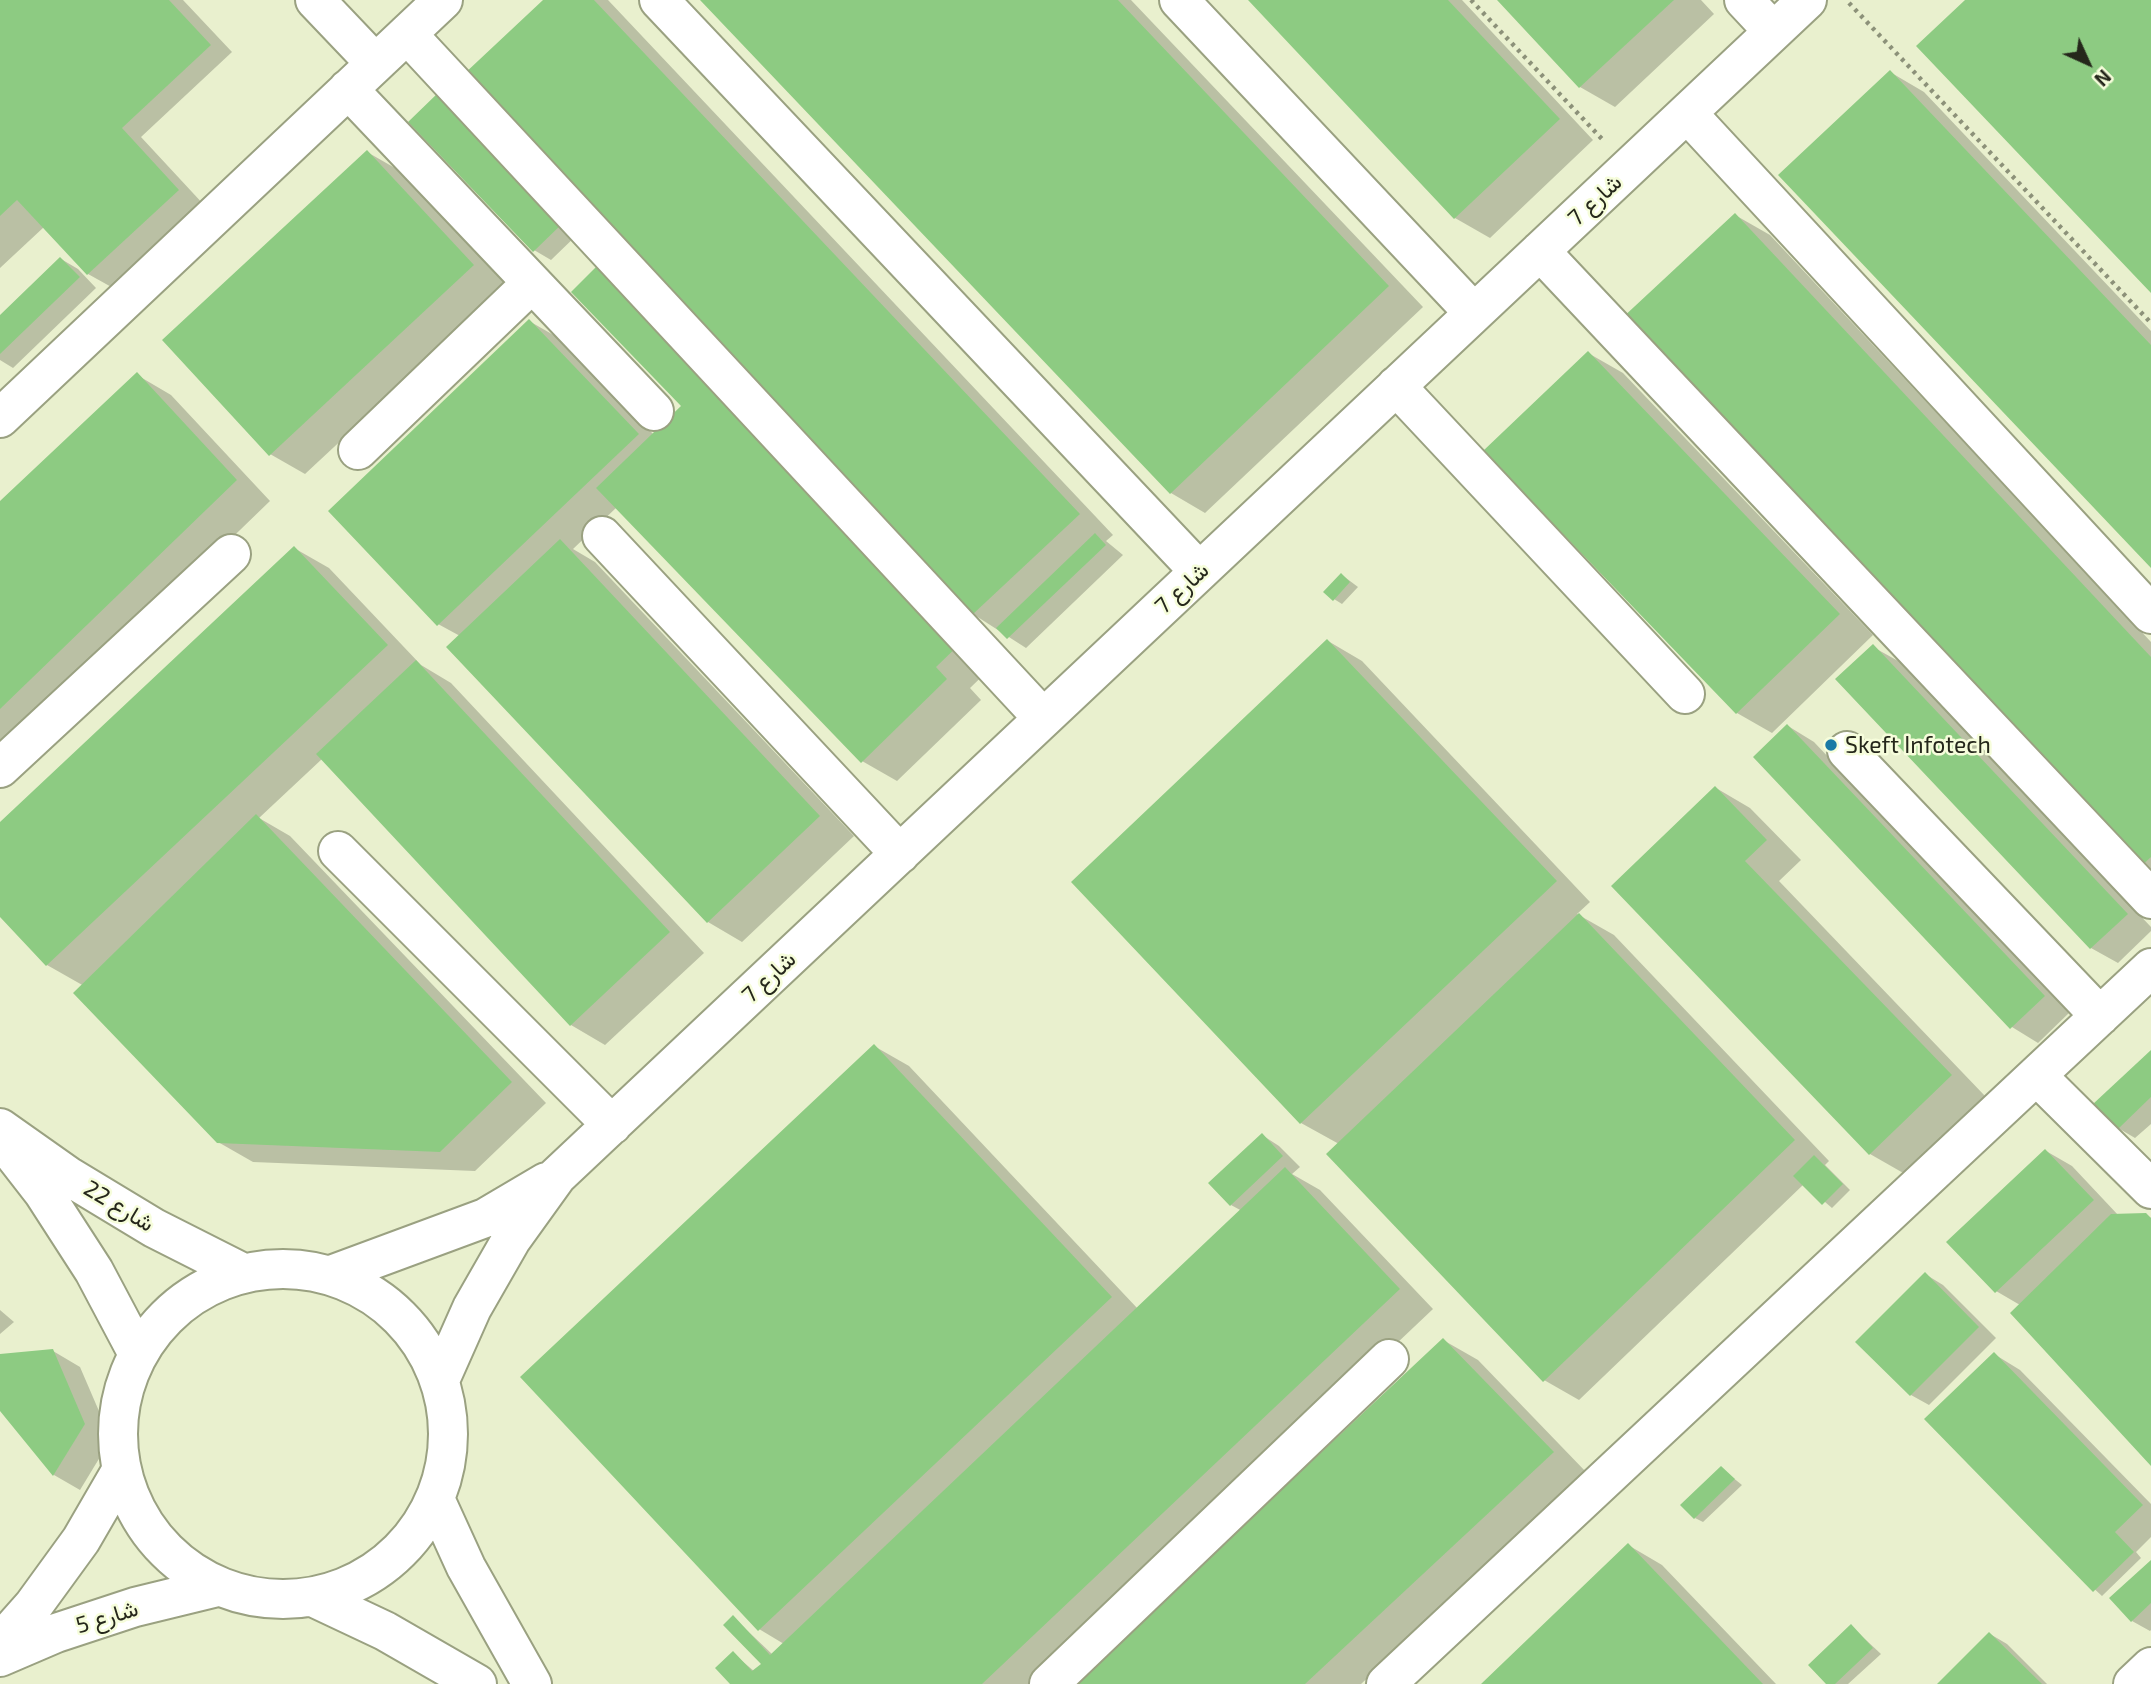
<!DOCTYPE html>
<html>
<head>
<meta charset="utf-8">
<style>
	body { margin:0 }
	#map { position:relative; width:2151px; height:1684px; overflow:hidden; background:#e9f0ce; font-family:"Exo 2",sans-serif }
	canvas { display:block }
	.north { position:absolute; left:2053px; top:28px; width:70px; height:70px; -webkit-text-stroke:5px #f6fddb; paint-order:stroke; rotate:135deg; font-size:19px; font-weight:700; line-height:28px; text-align:center; color:#25271b }
	.north::after { content:''; display:block; margin:auto; width:24px; height:32px; background:#25271b; clip-path:polygon(50% 0,100% 100%,50% 72%,0 100%) }
</style>
</head>
<body>
<div id="map">
<canvas width="2151" height="1684"></canvas>
<div class="north">N</div>
</div>
<script>
const ctx = document.querySelector('canvas').getContext('2d');
ctx.lineJoin = 'round';
function paint(path, color) {
  ctx.fillStyle = color;
  ctx.fill(path, 'evenodd');
}
function shape(rows) {
  const path = new Path2D();
  for (const r of rows) {
    if (r.length === 3) {
      path.moveTo(r[0] + r[2], r[1]);
      path.arc(r[0], r[1], r[2], 0, 2 * Math.PI);
      continue;
    }
    path.moveTo(r[0], r[1]);
    for (let i = 2; i < r.length; i += 2) path.lineTo(r[i], r[i + 1]);
  }
  return path;
}
function trace(path, color, width, dash) {
  ctx.strokeStyle = color;
  ctx.lineWidth = width;
  ctx.lineCap = dash ? 'butt' : 'round';
  ctx.setLineDash(dash || []);
  ctx.stroke(path);
}
function write(font, color, halo, rows, align = 'center') {
  ctx.font = font + ' "Exo 2",Vazirmatn,sans-serif';
  ctx.lineWidth = 5;
  ctx.setLineDash([]);
  ctx.textBaseline = 'middle';
  ctx.strokeStyle = halo;
  ctx.fillStyle = color;
  for (const [text, x, y, turn = 0] of rows) {
    ctx.save();
    ctx.translate(x, y);
    ctx.rotate((+turn || 0) * Math.PI / 180);
    ctx.textAlign = isNaN(turn) ? turn : align;
    if (halo) ctx.strokeText(text, 0, 0);
    ctx.fillText(text, 0, 0);
    ctx.restore();
  }
}
paint(shape([
	[0,0,183,0,232,52,141,137,205,206,115,289,88,274,44,227,0,268],
	[545,0,608,0,1113,535,1106,541,1123,555,1026,648,973,614,465,76],
	[702,0,1131,0,1423,307,1205,513,1171,493],
	[1251,0,1462,0,1593,140,1490,238,1455,218],
	[1499,0,1701,0,1714,14,1615,107,1580,87],
	[1890,72,1924,92,2151,331,2151,566],
	[411,122,580,232,551,260,534,250],
	[367,152,402,172,507,286,305,474,270,454],
	[1735,215,1770,235,2151,642,2151,877],
	[61,259,78,269,96,288,13,368,0,360,0,317],
	[529,321,564,341,654,435,997,662,970,688,981,700,897,781,862,761,617,507,573,549,595,562,854,836,742,942,708,922,460,636,438,624],
	[1588,353,1623,373,1873,635,1772,733,1737,713],
	[137,375,171,395,270,501,0,762,0,503],
	[294,548,329,568,421,665,451,683,704,953,605,1045,571,1025,322,759,259,818,290,836,546,1103,475,1171,253,1162,218,1142,84,986,47,965,0,914,0,824],
	[1342,575,1358,587,1342,604,1334,599],
	[1328,641,1362,661,1590,902,1577,914,1614,935,1829,1161,1825,1165,1850,1190,1832,1208,1804,1184,1579,1400,1544,1380,1339,1144,1301,1123],
	[1873,647,1900,662,2151,927,2151,931,2118,963,2091,948],
	[1788,726,1814,742,2070,1012,2038,1043,2012,1027],
	[1716,788,1750,808,1801,860,1779,881,1985,1096,1905,1174,1870,1154,1613,886],
	[874,1046,909,1066,1138,1309,1242,1211,1231,1205,1262,1135,1279,1146,1300,1167,1292,1174,1320,1190,1433,1309,1037,1684,733,1684,734,1654,755,1672,763,1664,733,1617,773,1655,784,1644,759,1629],
	[2151,1052,2151,1124,2135,1138,2118,1128],
	[2046,1151,2072,1166,2119,1216,2146,1215,2151,1218,2151,1463,2020,1305,1996,1291],
	[1925,1274,1943,1285,1996,1338,1929,1405,1911,1395,1858,1342],
	[0,1310,14,1322,0,1334],
	[1443,1340,1478,1360,1587,1473,1361,1684,1077,1684],
	[53,1351,80,1367,111,1439,80,1490,54,1475,0,1409,0,1356],
	[1994,1354,2020,1370,2151,1504,2151,1537,2136,1552,2141,1558,2102,1596,2076,1572],
	[1721,1468,1742,1485,1703,1522,1695,1518],
	[1628,1545,1662,1565,1776,1684,1484,1684],
	[2151,1562,2151,1630,2150,1631,2132,1621],
	[1851,1626,1881,1654,1848,1684,1829,1684],
	[1990,1634,2007,1644,2047,1684,1940,1684]
]), '#0003');
paint(shape([
	[0,0,169,0,211,45,122,128,179,190,87,275,17,200,0,216],
	[543,0,594,0,1080,514,972,615,463,75],
	[700,0,1118,0,1389,286,1170,494],
	[1248,0,1448,0,1560,119,1454,219],
	[1497,0,1674,0,1579,88],
	[1965,0,2151,0,2151,293,1916,46],
	[1890,70,2151,345,2151,568,1778,175],
	[439,92,564,222,533,252,408,122],
	[367,150,474,265,269,456,162,340],
	[1735,213,2151,657,2151,857,2137,870,1620,320],
	[60,257,80,277,0,354,0,315],
	[600,263,963,641,936,667,947,679,861,763,596,488,681,406,571,292],
	[529,319,639,434,437,626,328,511],
	[1588,351,1840,614,1736,714,1483,451],
	[137,372,237,480,0,709,0,501],
	[1095,533,1106,545,1007,639,996,628],
	[560,539,820,816,707,923,446,647],
	[294,546,388,645,46,966,0,917,0,822],
	[1341,573,1350,582,1333,601,1323,592],
	[1327,639,1557,881,1300,1124,1071,882],
	[1873,644,2128,914,2090,949,1835,679],
	[416,660,670,932,570,1026,316,754],
	[1787,724,2045,996,2010,1029,1753,757],
	[1715,786,1767,840,1745,861,1952,1075,1869,1155,1611,886],
	[256,814,512,1082,440,1152,217,1143,73,993],
	[1579,913,1795,1140,1543,1382,1326,1154],
	[874,1044,1112,1297,758,1631,520,1377],
	[2151,1050,2151,1097,2117,1130,2093,1104],
	[1262,1133,1283,1156,1230,1206,1208,1183],
	[2045,1149,2094,1200,1995,1293,1946,1242],
	[1814,1155,1843,1184,1822,1205,1793,1176],
	[1285,1167,1400,1289,982,1684,730,1684,715,1668,733,1651,752,1671,761,1664,723,1625,733,1615,770,1655],
	[2146,1213,2151,1218,2151,1466,2010,1313,2111,1214],
	[1925,1272,1979,1327,1910,1396,1855,1342],
	[1443,1338,1554,1452,1305,1684,1074,1684],
	[53,1349,85,1424,53,1476,0,1411,0,1354],
	[1994,1352,2143,1505,2115,1532,2134,1552,2093,1592,1924,1419],
	[1721,1466,1735,1479,1694,1519,1680,1505],
	[1628,1543,1763,1684,1481,1684],
	[2151,1560,2151,1603,2131,1622,2109,1598],
	[1851,1624,1873,1648,1835,1684,1826,1684,1808,1665],
	[1989,1632,2042,1684,1937,1684]
]), '#8dcb82');
const minor = shape([
	[315,0,375,63],
	[659,0,1199,571],
	[1179,0,1474,313],
	[1744,0,1773,31],
	[407,34,1043,718],
	[348,89,654,411],
	[1687,113,2151,614],
	[1540,251,2151,899],
	[1396,386,1685,694],
	[0,418,443,0],
	[358,450,532,283],
	[602,536,900,854],
	[1847,751,2100,1016],
	[0,768,231,554],
	[338,851,612,1125],
	[2037,1076,2151,1189],
	[0,1128,68,1176,154,1228,243,1273],
	[8,1147,43,1192,94,1271,138,1354],
	[283,1434,165],
	[331,1275,485,1218,546,1182],
	[440,1380,472,1308,511,1240,557,1176,1807,0],
	[435,1499,466,1567,532,1684],
	[315,1598,385,1631,477,1684],
	[0,1643,33,1606,81,1540,121,1471],
	[0,1657,56,1633,135,1607,217,1587],
	[1049,1684,1389,1359],
	[1386,1684,2151,968],
	[2133,1684,2151,1667]
]);
trace(minor, '#9aa181', 42);
trace(shape([
	[1471,0,1602,139],
	[1849,3,2151,323]
]), '#8c9179', 4.5, [3.5, 5]);
trace(minor, '#fff', 38);
for (const [x, y, r, color] of [
	[1831,745,7,"#197aa6"]
]) {
  const dot = new Path2D();
  dot.arc(x, y, r, 0, 2 * Math.PI);
  ctx.fillStyle = color;
  ctx.fill(dot);
  trace(dot, '#f6fddb', 2.5);
}
write('23px', '#25271b', '#f6fddb', [
	["شارع 7",1595,200,-43],
	["شارع 7",1182,588,-43],
	["شارع 7",769,977,-43],
	["شارع 22",119,1206,31],
	["شارع 5",107,1617,-17]
]);
write('23px', '#25271b', '#f6fddb', [
	["Skeft Infotech",1845,745]
], 'left');
</script>
</body>
</html>
